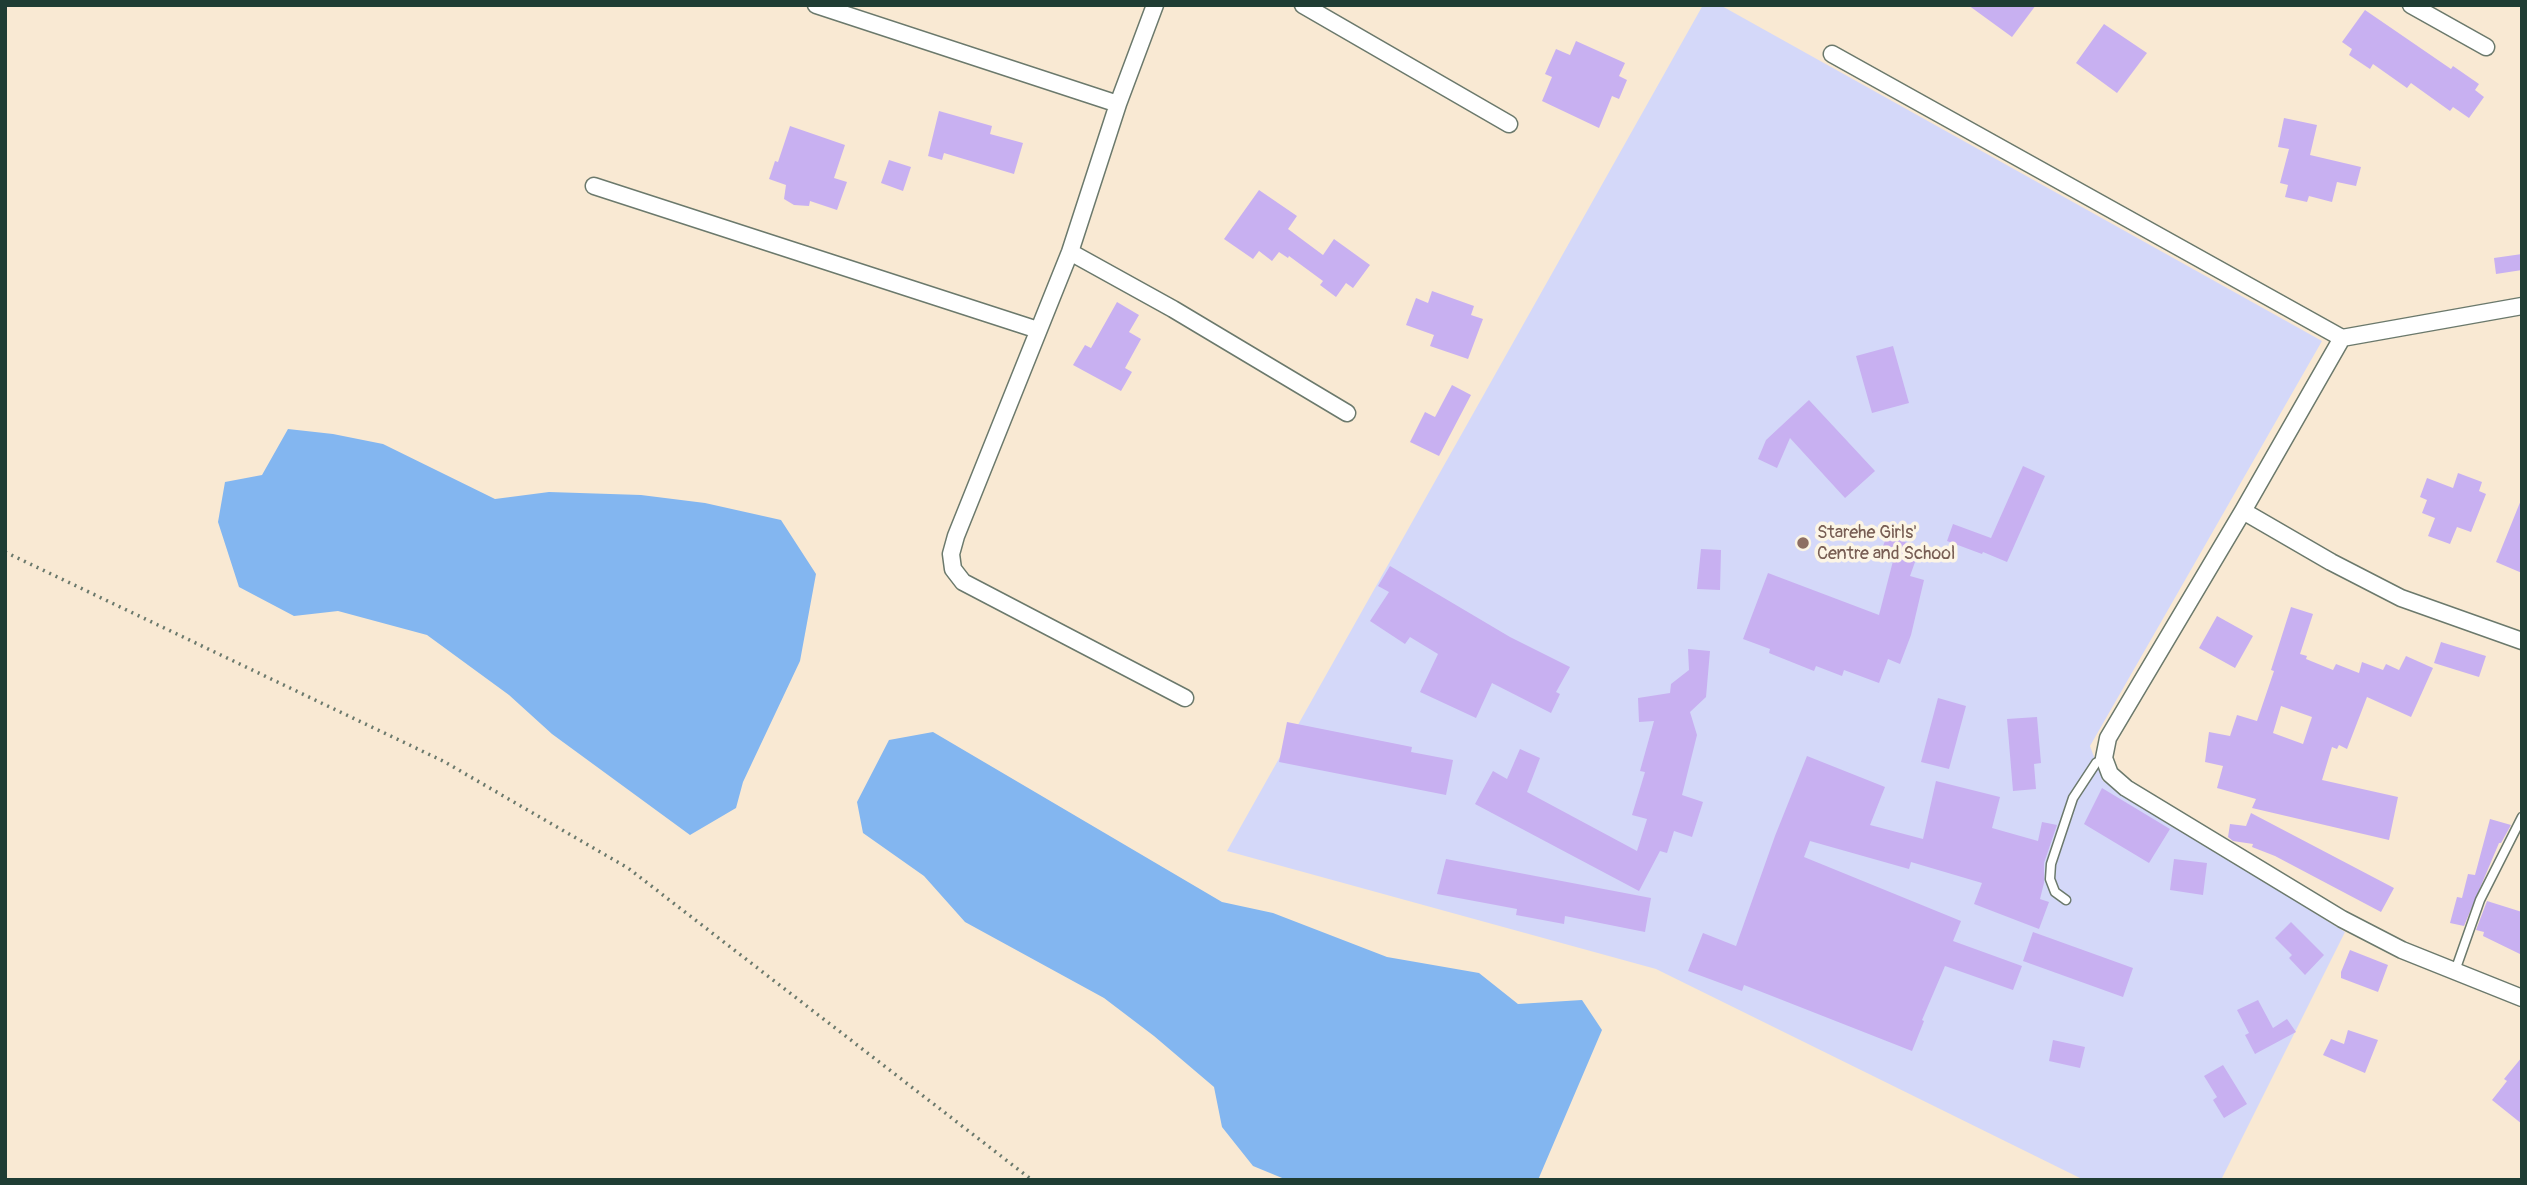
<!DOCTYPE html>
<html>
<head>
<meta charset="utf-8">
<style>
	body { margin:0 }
	#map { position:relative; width:2527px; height:1185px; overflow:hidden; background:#f9e9d3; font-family:Pangolin,sans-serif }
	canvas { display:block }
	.frame { position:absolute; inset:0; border:7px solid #1f3d34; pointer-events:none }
</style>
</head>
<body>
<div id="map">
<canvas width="2527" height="1185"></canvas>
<div class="frame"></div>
</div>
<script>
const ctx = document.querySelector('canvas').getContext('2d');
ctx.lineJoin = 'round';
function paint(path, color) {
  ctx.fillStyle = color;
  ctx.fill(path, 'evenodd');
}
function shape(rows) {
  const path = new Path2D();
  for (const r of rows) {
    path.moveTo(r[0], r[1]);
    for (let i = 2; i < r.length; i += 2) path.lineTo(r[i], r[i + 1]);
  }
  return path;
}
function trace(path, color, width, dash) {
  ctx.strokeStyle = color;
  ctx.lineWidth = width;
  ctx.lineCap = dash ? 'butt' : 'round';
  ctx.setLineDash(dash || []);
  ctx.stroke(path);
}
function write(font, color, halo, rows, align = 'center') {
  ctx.font = font + ' Pangolin,sans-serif';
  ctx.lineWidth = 7;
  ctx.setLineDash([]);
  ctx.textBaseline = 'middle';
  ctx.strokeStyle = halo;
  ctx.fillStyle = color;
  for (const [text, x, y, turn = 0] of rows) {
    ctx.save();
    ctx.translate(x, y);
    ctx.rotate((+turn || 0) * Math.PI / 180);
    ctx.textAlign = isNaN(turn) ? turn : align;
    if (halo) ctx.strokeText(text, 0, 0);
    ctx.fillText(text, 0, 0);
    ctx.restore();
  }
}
paint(shape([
	[1703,5,1720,5,2322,341,2090,746,2103,781,2345,932,2221,1180,2084,1180,1656,969,1227,851]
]), '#d4d8f9');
paint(shape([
	[288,429,333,434,383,444,495,499,549,492,641,495,705,503,781,520,816,574,800,661,743,782,736,808,690,835,552,734,509,695,427,635,338,611,294,616,239,587,218,522,225,482,262,475],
	[933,732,1222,902,1273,913,1387,957,1479,973,1518,1004,1582,1000,1602,1030,1538,1180,1287,1180,1253,1166,1222,1127,1214,1087,1154,1036,1104,998,965,922,924,876,863,833,857,802,889,740]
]), '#83b6f0');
paint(shape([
	[1968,5,2036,5,2012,37],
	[2365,10,2451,69,2453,66,2479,84,2475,90,2484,97,2469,118,2453,107,2450,111,2411,83,2407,88,2373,64,2370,69,2349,55,2352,49,2342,42],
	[2104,24,2147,53,2117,93,2076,63],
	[1576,41,1625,63,1619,76,1627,80,1619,99,1612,96,1599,128,1542,101,1552,77,1545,74,1556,49,1570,55],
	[939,111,992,126,990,134,1023,143,1014,174,944,153,942,160,928,156],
	[2284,118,2317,125,2310,155,2361,167,2356,186,2337,182,2332,202,2309,196,2307,202,2285,197,2288,185,2280,183,2289,149,2278,147],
	[790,126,845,145,834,178,847,182,837,210,810,201,809,206,794,205,784,199,786,185,769,179,775,161,778,162],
	[889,160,911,167,903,191,881,183],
	[1259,190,1297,216,1288,229,1323,255,1334,239,1370,265,1353,288,1346,283,1336,297,1320,285,1323,281,1289,256,1288,258,1279,252,1272,261,1259,251,1253,259,1224,239],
	[2522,254,2522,270,2496,274,2494,258],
	[1432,291,1474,306,1471,315,1483,319,1468,359,1430,346,1434,335,1406,325,1416,298,1428,303],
	[1117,302,1139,315,1129,332,1141,339,1125,368,1132,372,1121,391,1073,365,1085,345,1091,348],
	[1893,346,1909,403,1872,413,1856,356],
	[1452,385,1471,395,1439,456,1410,442,1425,412,1435,417],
	[1809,400,1875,471,1845,498,1790,438,1777,468,1758,459,1766,440],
	[2023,466,2045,476,2007,562,1983,552,1982,554,1947,541,1953,524,1991,538],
	[2458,473,2482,482,2479,491,2486,494,2471,532,2457,527,2450,544,2428,536,2435,518,2422,513,2427,500,2420,497,2427,478,2453,488],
	[2521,500,2522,500,2522,573,2496,562],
	[1887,535,1920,548,1910,576,1924,580,1911,635,1900,664,1888,659,1879,683,1844,670,1842,676,1816,666,1814,671,1769,653,1770,649,1743,639,1768,573,1879,615,1893,561,1880,555],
	[1701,549,1721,550,1720,590,1697,589],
	[1390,566,1510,637,1570,667,1556,692,1560,694,1551,713,1492,683,1476,718,1420,692,1438,654,1410,637,1405,644,1370,621,1389,592,1378,586],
	[2291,607,2313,614,2300,654,2307,656,2306,659,2333,670,2336,664,2359,673,2362,662,2383,670,2386,664,2399,670,2406,656,2433,668,2411,717,2367,697,2347,749,2339,745,2337,749,2332,747,2322,780,2398,797,2389,840,2252,808,2256,799,2217,788,2223,766,2205,762,2209,732,2230,736,2237,715,2257,721,2274,671,2271,670],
	[2281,706,2312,717,2303,744,2273,733],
	[2217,616,2253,636,2235,668,2199,648],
	[2441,642,2486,656,2479,677,2434,663],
	[1688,649,1710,651,1706,697,1690,712,1697,735,1682,795,1703,802,1692,837,1674,831,1667,853,1660,851,1639,891,1475,804,1493,771,1507,779,1520,749,1540,758,1527,792,1637,851,1647,819,1632,815,1645,772,1640,771,1654,721,1639,722,1638,698,1670,693,1671,684,1689,670],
	[1938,698,1966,706,1949,769,1921,762],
	[2037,717,2041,763,2034,764,2036,789,2013,791,2007,719],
	[1287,722,1412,747,1411,752,1453,760,1446,795,1279,762],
	[1807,756,1885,787,1870,825,1923,839,1936,781,2000,797,1992,828,2038,841,2042,822,2057,825,2044,863,2044,883,2040,899,2049,902,2039,929,1974,904,1982,883,1911,862,1909,869,1810,841,1804,857,1961,921,1953,941,2022,966,2013,990,1945,966,1922,1020,1924,1021,1912,1051,1744,985,1742,991,1688,971,1703,933,1736,946,1775,836],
	[2102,788,2170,829,2149,863,2084,824],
	[2251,813,2394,888,2381,912,2275,856,2252,847,2253,844,2233,841,2228,837,2230,824,2246,826],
	[2490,819,2511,825,2501,843,2499,843,2464,926,2450,923,2457,897,2462,898,2468,874,2475,875],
	[1446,859,1651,898,1645,932,1565,916,1564,924,1516,915,1517,909,1437,894],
	[2174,859,2207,863,2203,895,2170,890],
	[2487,901,2522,912,2522,955,2483,936,2484,932,2476,930],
	[2291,922,2324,955,2305,975,2289,958,2292,955,2275,938],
	[2033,932,2133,968,2123,997,2023,961],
	[2350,950,2388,965,2378,992,2341,978,2341,972],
	[2258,1000,2273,1028,2287,1019,2296,1032,2255,1054,2245,1035,2249,1033,2237,1010],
	[2348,1030,2378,1040,2365,1073,2323,1055,2331,1039,2344,1044],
	[2053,1040,2085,1047,2080,1068,2049,1061],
	[2522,1057,2522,1124,2492,1100,2507,1081,2504,1079],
	[2223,1065,2247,1104,2224,1118,2213,1100,2217,1097,2204,1076]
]), '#c8b0f1');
const service = shape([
	[2066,900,2055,892,2050,879,2051,864,2073,798,2096,763,2104,758],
	[2455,971,2480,900,2522,817]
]);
const minor = shape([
	[816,5,1118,104],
	[1155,5,1118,104,1070,252,956,536,951,554,953,569,963,582,1185,698],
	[1303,5,1509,124],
	[2411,5,2486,47],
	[1832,54,2342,338],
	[594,186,1038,330],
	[1070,252,1173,309,1347,413],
	[2522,306,2342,338,2243,511,2108,738,2104,758,2110,774,2126,788,2342,919,2402,950,2522,998],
	[2243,511,2331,562,2401,598,2522,641]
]);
trace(service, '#6b796c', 11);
trace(minor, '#6b796c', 19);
trace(shape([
	[5,552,443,761,628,868,1032,1180]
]), '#6b796c', 3.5, [2, 5]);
trace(service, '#fff', 8);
trace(minor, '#fff', 16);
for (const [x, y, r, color] of [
	[1803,543,7,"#8d6e63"]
]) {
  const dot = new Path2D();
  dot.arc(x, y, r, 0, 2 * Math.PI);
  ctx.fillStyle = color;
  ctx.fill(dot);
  trace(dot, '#fcf5e5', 2.5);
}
write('18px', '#785e54', '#fcf5e5', [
	["Starehe Girls'",1817,533],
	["Centre and School",1817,554]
], 'left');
</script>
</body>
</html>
